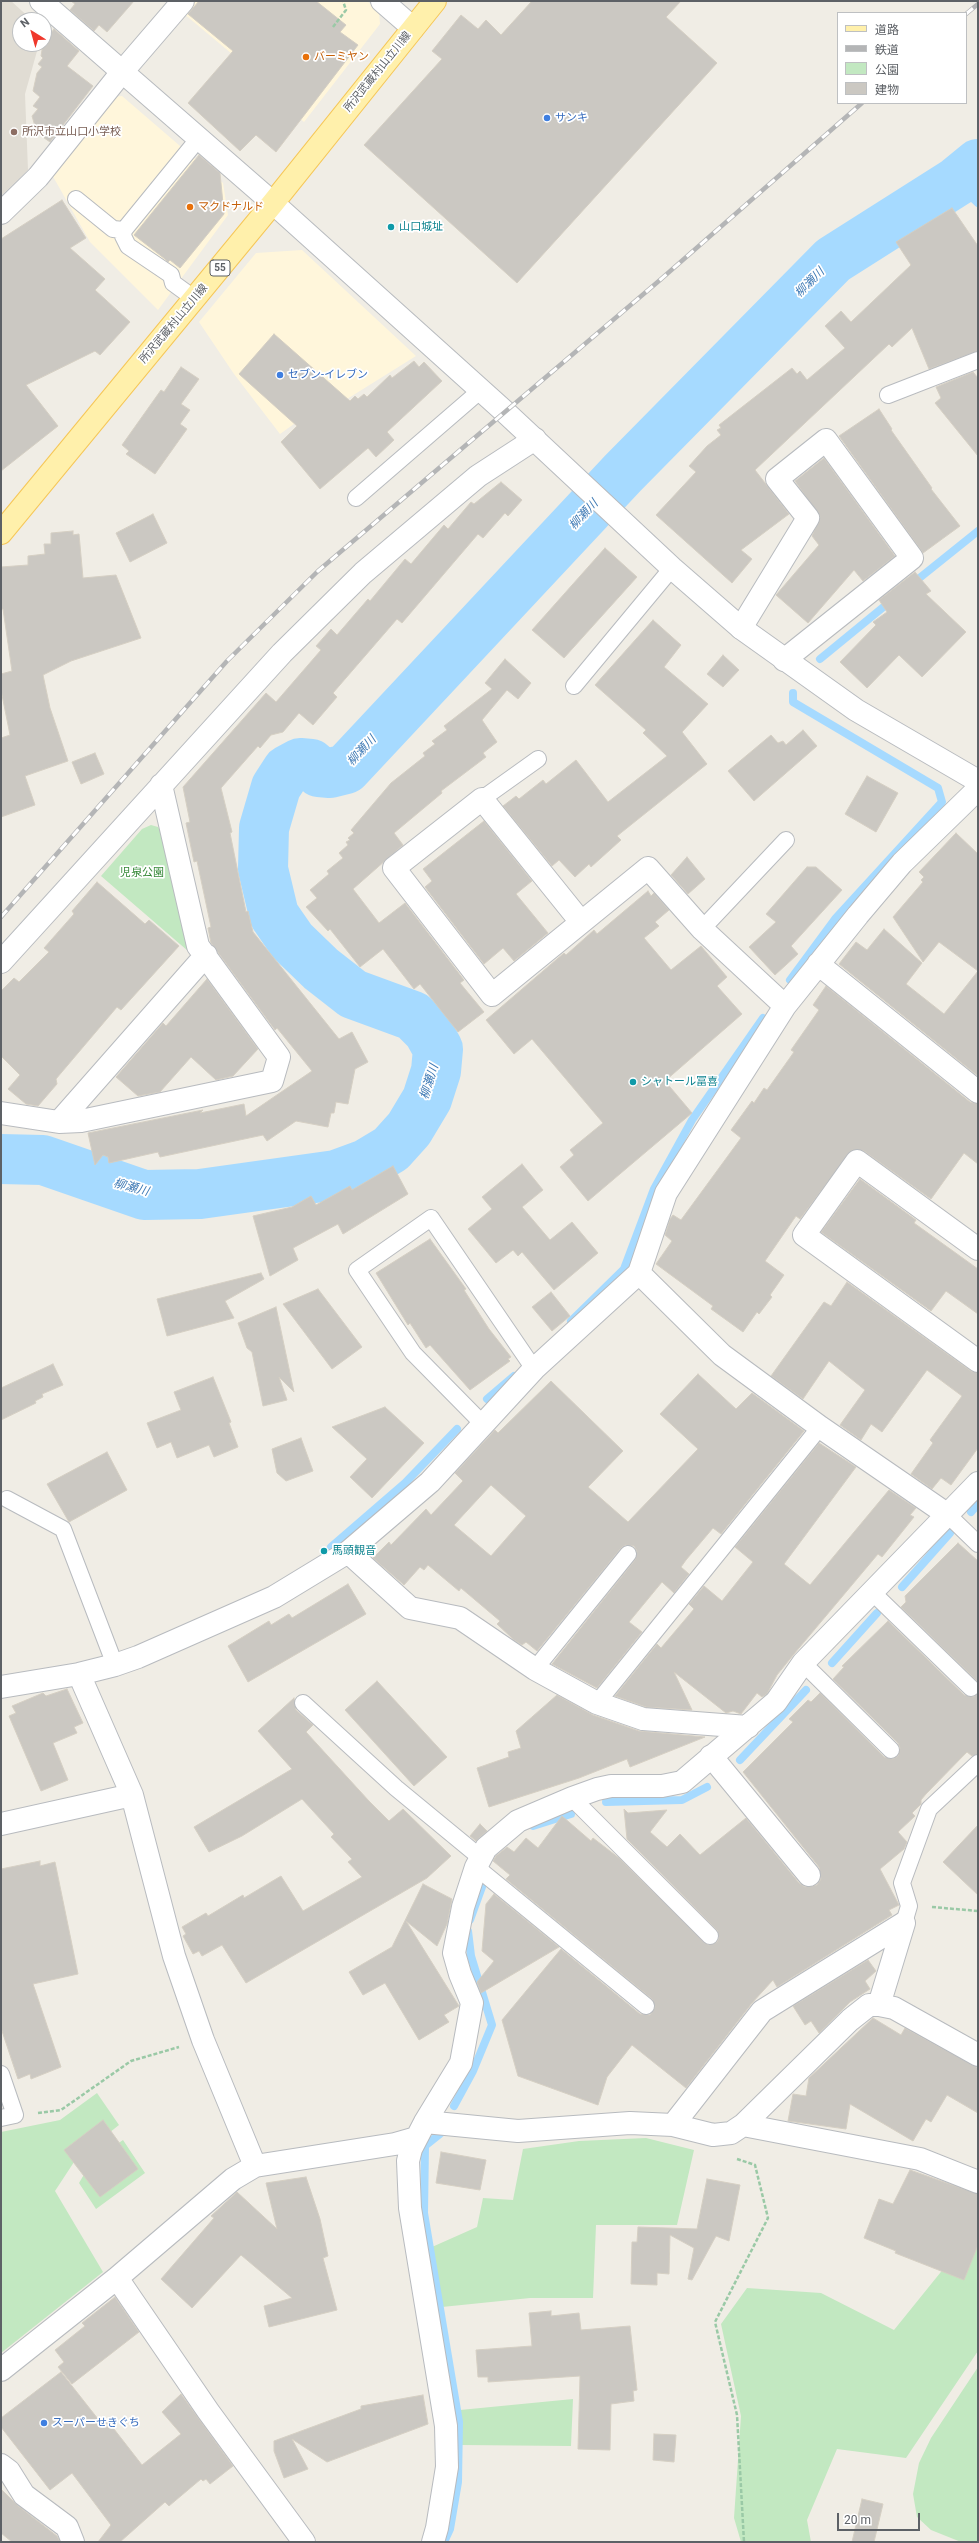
<!DOCTYPE html>
<html>
<head>
<meta charset="utf-8">
<style>
	body { margin:0 }
	#map { position:relative; width:979px; height:2543px; overflow:hidden; background:#f0ede5; font-family:Roboto,"Noto Sans JP",sans-serif }
	canvas { display:block }
	.frame { position:absolute; inset:0; border:2px solid #5d6166; pointer-events:none }
	.legend { position:absolute; left:837px; top:12px; width:130px; height:92px; box-sizing:border-box; background:#fff; border:1px solid #bec0c2; margin:0; padding:5px 7px; list-style:none; font-size:12px; color:#5d6166 }
	.legend li { display:flex; align-items:center; gap:8px; height:20px }
	.legend b { width:20px; border:1px solid #bec0c2 }
	.north { position:absolute; left:12px; top:12px; width:40px; height:40px; box-sizing:border-box; background:#fff; border:1px solid #bec0c2; border-radius:50%; rotate:323deg; font-size:11px; font-weight:700; line-height:16px; text-align:center; color:#5d6166 }
	.north::after { content:''; display:block; margin:auto; width:14px; height:18px; background:#ef382c; clip-path:polygon(50% 0,100% 100%,50% 72%,0 100%) }
	.scale { position:absolute; left:837px; top:2513px; width:83px; height:18px; box-sizing:border-box; border:2px solid #5d6166; border-top:0; padding-left:5px; font-size:12px; line-height:14px; white-space:nowrap; color:#5d6166; -webkit-text-stroke:3px #fff; paint-order:stroke }
</style>
</head>
<body>
<div id="map">
<canvas width="979" height="2543"></canvas>
<div class="frame"></div>
<ul class="legend">
<li><b style="height:5px;background:#fff0ab"></b>道路</li>
<li><b style="height:5px;background:#b4b5b6"></b>鉄道</li>
<li><b style="height:11px;background:#c2e8c1"></b>公園</li>
<li><b style="height:11px;background:#cbc8c2"></b>建物</li>
</ul>
<div class="north">N</div>
<div class="scale">20 m</div>
</div>
<script>
const ctx = document.querySelector('canvas').getContext('2d');
ctx.lineJoin = 'round';
function paint(path, color) {
  ctx.fillStyle = color;
  ctx.fill(path, 'evenodd');
}
function shape(rows) {
  const path = new Path2D();
  for (const r of rows) {
    path.moveTo(r[0], r[1]);
    for (let i = 2; i < r.length; i += 2) path.lineTo(r[i], r[i + 1]);
  }
  return path;
}
function trace(path, color, width, dash) {
  ctx.strokeStyle = color;
  ctx.lineWidth = width;
  ctx.lineCap = dash ? 'butt' : 'round';
  ctx.setLineDash(dash || []);
  ctx.stroke(path);
}
function write(font, color, halo, rows, align = 'center') {
  ctx.font = font + ' Roboto,"Noto Sans JP",sans-serif';
  ctx.lineWidth = 3.5;
  ctx.setLineDash([]);
  ctx.textBaseline = 'middle';
  ctx.strokeStyle = halo;
  ctx.fillStyle = color;
  for (const [text, x, y, turn = 0] of rows) {
    ctx.save();
    ctx.translate(x, y);
    ctx.rotate((+turn || 0) * Math.PI / 180);
    ctx.textAlign = isNaN(turn) ? turn : align;
    if (halo) ctx.strokeText(text, 0, 0);
    ctx.fillText(text, 0, 0);
    ctx.restore();
  }
}
paint(shape([
	[194,1,367,1,379,11,380,24,304,122,264,89,268,84,183,13],
	[122,96,223,183,228,215,158,310,90,242,51,173,112,97],
	[302,250,416,356,339,404,333,396,280,434,234,374,199,322,256,253]
]), '#fff6db');
paint(shape([
	[1,1,11,1,32,20,20,20,20,44,39,44,25,94,28,170,1,196]
]), '#e0dcd3');
paint(shape([
	[151,825,158,827,163,835,188,951,101,876,142,829],
	[97,2093,119,2125,76,2159,55,2191,103,2272,1,2353,1,2132,60,2120],
	[646,2138,694,2150,677,2225,596,2225,593,2298,530,2298,442,2307,432,2247,477,2227,483,2198,513,2200,523,2149,579,2141],
	[123,2140,145,2173,96,2209,79,2183,92,2161],
	[978,2226,978,2351,906,2458,837,2449,807,2520,811,2542,741,2542,734,2518,741,2416,721,2324,747,2288,821,2293,894,2330],
	[978,2367,978,2542,961,2542,931,2530,917,2517,913,2494,919,2463,931,2438],
	[573,2399,571,2446,462,2445,460,2410]
]), '#c2e8c1');
trace(shape([
	[956,182,978,203],
	[912,584,978,531],
	[820,659,892,600],
	[790,980,835,919,942,802,938,788,793,702,793,693],
	[571,1321,624,1269,654,1189,692,1120,763,1018],
	[487,1399,514,1376],
	[971,1512,978,1504],
	[331,1547,405,1483,457,1429],
	[902,1587,950,1533],
	[832,1663,877,1613],
	[740,1760,806,1690],
	[606,1802,682,1800,707,1787],
	[533,1826,571,1814],
	[470,1920,482,1887],
	[454,2106,473,2071,492,2025,471,1956,468,1931],
	[440,2134,425,2146,424,2213,459,2422,458,2482,450,2529,444,2542]
]), '#a6daff', 8);
trace(shape([
	[1,1159,43,1160,144,1195,200,1194,336,1175,366,1164,391,1149,409,1129,427,1099,436,1071,438,1049,428,1031,413,1016,353,994,321,969,292,941,274,915,263,869,264,828,276,787,287,770,300,763,311,764,319,772,330,773,346,769,623,473,833,260,956,182,978,164]
]), '#a6daff', 50);
const building = shape([
	[71,1,134,1,107,32,99,25,94,31,70,10,75,4,71,1],
	[199,1,316,1,346,25,340,32,358,45,276,152,256,135,240,151,188,103,233,51,188,14,199,1],
	[532,1,681,1,666,17,717,63,517,283,364,145,442,59,432,51,461,15,478,29,486,20,501,35,532,1],
	[54,29,79,51,67,66,93,86,50,142,37,133,32,116,38,109,33,106,40,97,33,91,37,73,42,67,38,64,43,58,41,56,43,44,54,29],
	[199,155,220,173,224,214,180,268,170,260,168,262,165,259,134,235,199,155],
	[62,200,86,238,70,248,105,279,95,290,130,322,100,355,95,351,26,385,58,426,1,471,1,239,62,200],
	[952,208,978,246,978,351,929,369,912,328,892,347,889,344,755,470,789,514,741,550,752,559,732,583,656,515,696,472,689,466,707,446,721,435,717,430,721,428,719,425,792,368,797,374,800,371,807,380,845,348,825,326,841,311,851,322,911,265,896,242,952,208],
	[274,334,350,401,355,396,358,399,364,394,367,397,390,375,392,378,414,361,419,367,424,362,442,381,387,432,394,440,376,457,368,448,320,489,281,442,297,426,239,374,274,334],
	[181,367,199,379,181,404,190,410,180,424,187,429,155,474,126,454,129,451,122,445,161,390,164,392,181,367],
	[973,372,978,378,978,456,935,403,941,398,936,387,973,372],
	[879,409,892,429,891,430,932,488,931,489,960,526,923,553,839,436,879,409],
	[824,458,895,556,863,581,854,570,808,623,776,595,819,545,812,536,820,517,795,481,824,458],
	[501,482,522,500,508,516,505,513,483,538,478,534,402,623,397,619,333,693,337,697,313,725,299,713,283,732,271,735,260,748,258,746,221,788,232,832,230,833,246,912,248,911,253,932,339,1039,352,1032,368,1062,355,1069,348,1104,336,1102,334,1113,331,1113,328,1127,296,1121,267,1141,263,1135,160,1157,158,1152,109,1163,108,1157,103,1155,95,1165,88,1133,203,1110,200,1113,244,1104,246,1116,312,1071,277,1028,275,1030,211,943,208,928,211,927,197,861,194,862,186,823,190,822,183,787,266,693,276,702,321,650,316,646,331,629,337,635,368,599,370,601,405,559,411,564,444,525,448,529,471,502,474,504,501,482],
	[153,514,167,543,130,562,116,533,153,514],
	[73,531,73,535,79,534,83,578,116,575,141,638,71,661,43,675,50,708,68,761,25,776,35,805,1,817,1,738,10,735,1,690,1,674,12,671,3,609,1,609,1,567,28,565,28,556,45,554,44,544,51,544,51,533,73,531],
	[605,548,637,577,564,658,532,630,605,548],
	[915,572,931,591,926,594,966,632,922,677,899,655,867,688,840,662,876,625,873,622,887,612,879,600,915,572],
	[653,620,681,645,664,667,708,704,682,732,707,764,617,836,621,840,591,867,589,864,575,877,559,860,552,866,503,806,516,796,519,799,543,780,546,784,576,760,608,802,667,756,643,733,646,730,595,685,653,620],
	[723,655,739,670,723,687,707,674,723,655],
	[505,659,531,683,518,699,507,690,482,720,497,742,483,753,486,757,441,791,442,793,394,833,403,845,353,889,379,923,405,903,464,980,460,983,484,1012,458,1032,420,984,414,989,383,949,360,967,330,929,328,931,306,907,317,898,310,890,329,874,327,871,343,858,339,853,348,845,346,842,350,840,348,838,354,833,351,830,391,783,425,756,423,753,435,744,432,741,447,730,444,726,492,689,485,683,505,659],
	[803,730,817,746,754,801,728,771,771,735,778,743,783,741,786,745,803,730],
	[95,753,104,774,81,784,72,762,95,753],
	[867,776,898,793,876,832,845,814,867,776],
	[484,821,532,881,516,894,548,933,514,961,503,948,484,964,425,887,432,881,423,869,484,821],
	[956,833,978,854,978,971,939,942,923,962,893,917,923,882,921,880,924,877,919,872,956,833],
	[687,857,705,879,688,894,671,875,687,857],
	[807,867,816,867,842,890,791,946,798,954,775,975,749,947,776,922,766,914,807,867],
	[97,882,145,924,149,920,179,946,121,1010,117,1007,56,1079,57,1084,38,1106,26,1104,8,1089,20,1075,1,1056,1,991,14,978,19,982,49,952,44,948,74,914,72,911,97,882],
	[648,891,651,896,654,893,669,910,655,922,659,926,644,938,671,970,701,946,727,977,717,986,742,1014,665,1081,692,1113,588,1201,560,1167,574,1155,570,1150,603,1123,532,1039,514,1054,486,1020,564,953,566,955,594,930,597,934,648,891],
	[884,929,922,963,906,984,944,1014,978,971,978,1076,839,964,856,942,867,950,884,929],
	[207,979,258,1049,233,1076,216,1080,191,1057,160,1092,138,1096,116,1077,163,1023,166,1026,207,979],
	[826,986,970,1102,978,1104,978,1164,964,1153,931,1199,864,1151,852,1150,800,1219,796,1216,765,1261,784,1275,770,1295,772,1297,759,1314,757,1312,743,1332,711,1309,713,1306,656,1264,672,1241,665,1235,670,1219,673,1215,681,1220,741,1138,731,1130,752,1101,754,1103,764,1088,767,1090,794,1052,791,1050,819,1010,813,1005,826,986],
	[522,1164,543,1190,522,1207,550,1240,572,1222,598,1253,554,1290,522,1252,518,1256,513,1250,496,1263,468,1229,492,1209,482,1197,522,1164],
	[393,1166,408,1194,343,1234,338,1224,293,1248,298,1260,270,1276,253,1216,292,1207,311,1196,316,1205,350,1186,352,1190,393,1166],
	[860,1179,916,1220,914,1223,978,1269,978,1314,946,1291,931,1311,821,1232,860,1179],
	[430,1239,466,1289,464,1290,489,1329,511,1357,508,1359,510,1361,470,1390,430,1345,426,1348,410,1323,408,1325,376,1273,430,1239],
	[261,1273,264,1279,225,1301,234,1318,167,1336,157,1299,261,1273],
	[847,1282,971,1371,978,1373,978,1448,951,1485,941,1478,932,1489,911,1474,933,1443,930,1440,962,1396,927,1370,882,1432,871,1424,861,1440,840,1425,865,1390,829,1361,803,1399,771,1376,824,1302,831,1306,847,1282],
	[318,1289,362,1347,332,1369,283,1304,318,1289],
	[551,1292,570,1316,552,1331,532,1307,551,1292],
	[276,1307,294,1392,279,1377,287,1400,263,1406,252,1352,247,1348,238,1323,276,1307],
	[53,1364,63,1385,42,1394,43,1397,35,1401,36,1403,1,1420,1,1388,53,1364],
	[698,1374,736,1409,752,1393,804,1431,721,1534,713,1528,686,1560,681,1567,689,1574,674,1593,662,1582,629,1622,642,1632,597,1688,552,1664,635,1560,637,1551,634,1546,625,1545,621,1548,537,1651,526,1642,522,1645,514,1640,497,1624,500,1621,461,1588,459,1591,428,1565,424,1570,420,1567,404,1585,373,1558,389,1542,391,1545,426,1509,431,1515,463,1481,455,1473,495,1430,498,1433,551,1381,623,1451,588,1487,628,1522,698,1449,660,1414,698,1374],
	[491,1485,526,1516,491,1556,454,1525,491,1485],
	[213,1377,231,1422,229,1423,238,1447,214,1457,209,1445,177,1458,171,1442,157,1448,147,1423,181,1410,174,1392,213,1377],
	[385,1407,424,1443,372,1498,350,1477,367,1459,332,1427,385,1407],
	[301,1438,313,1471,286,1481,277,1473,272,1449,301,1438],
	[819,1443,856,1467,784,1564,810,1585,889,1490,916,1508,910,1515,914,1517,882,1557,878,1554,794,1654,777,1675,767,1694,762,1697,757,1693,741,1714,733,1711,726,1713,674,1672,692,1710,646,1707,615,1696,657,1644,661,1648,694,1609,689,1604,704,1586,722,1601,753,1562,735,1547,819,1443],
	[107,1452,127,1490,69,1522,47,1484,107,1452],
	[958,1543,978,1561,978,1682,901,1607,906,1602,905,1596,958,1543],
	[348,1584,366,1614,248,1682,228,1646,269,1621,271,1625,289,1614,292,1618,348,1584],
	[888,1621,964,1695,973,1697,978,1694,978,1754,972,1756,967,1752,926,1794,921,1800,921,1804,912,1813,915,1816,898,1832,907,1842,904,1849,880,1869,899,1905,889,1910,892,1915,777,1987,773,1980,752,2003,686,2088,632,2045,607,2077,598,2105,518,2076,502,2020,561,1949,640,2014,650,2015,655,2007,652,1999,506,1879,510,1875,493,1861,496,1856,507,1847,514,1852,526,1838,538,1848,562,1816,591,1841,593,1838,619,1858,708,1945,717,1942,719,1938,717,1930,627,1839,624,1809,628,1813,667,1810,650,1832,667,1847,680,1834,700,1855,746,1818,799,1883,805,1887,817,1885,821,1879,819,1867,743,1772,793,1722,789,1719,808,1700,811,1702,820,1693,884,1757,893,1759,898,1756,900,1748,898,1743,833,1679,844,1667,842,1666,888,1621],
	[377,1681,447,1757,414,1786,345,1710,377,1681],
	[67,1689,83,1723,74,1727,77,1733,53,1743,68,1780,41,1791,9,1716,16,1713,12,1706,43,1693,46,1696,67,1689],
	[557,1695,593,1715,639,1731,705,1737,630,1767,627,1759,579,1778,489,1807,477,1768,509,1757,508,1752,521,1748,516,1731,557,1695],
	[294,1698,296,1710,313,1725,306,1732,369,1801,389,1821,403,1809,451,1856,427,1878,246,1983,222,1945,202,1956,199,1951,193,1954,183,1936,186,1934,182,1927,206,1913,208,1916,243,1895,244,1898,281,1876,303,1911,362,1877,348,1862,352,1859,331,1837,334,1834,302,1799,242,1836,209,1852,194,1827,292,1769,258,1731,294,1698],
	[480,1824,487,1831,476,1841,470,1836,480,1824],
	[978,1825,978,1895,943,1862,978,1825],
	[40,1861,40,1866,55,1862,78,1974,33,1984,61,2067,31,2079,30,2074,18,2079,1,2028,1,1869,40,1861],
	[423,1884,452,1899,447,1924,437,1946,406,1921,459,2006,444,2015,449,2022,419,2040,385,1983,363,1995,349,1972,392,1947,423,1884],
	[494,1894,559,1947,481,1993,477,1982,494,1961,482,1951,486,1904,494,1894],
	[868,1960,876,1971,865,1981,870,1989,850,2002,819,2033,811,2021,805,2025,793,2006,868,1960],
	[873,2018,901,2035,905,2028,978,2068,978,2113,947,2095,931,2122,926,2119,913,2141,850,2104,846,2129,788,2121,793,2094,806,2096,809,2078,873,2018],
	[103,2120,138,2169,100,2197,64,2150,103,2120],
	[441,2152,486,2160,480,2190,436,2183,441,2152],
	[910,2170,978,2194,978,2245,964,2280,895,2253,896,2251,864,2238,879,2199,893,2204,910,2170],
	[306,2177,320,2219,328,2256,323,2258,337,2310,269,2327,264,2306,292,2298,241,2255,192,2308,161,2279,214,2218,211,2216,237,2192,277,2229,266,2183,306,2177],
	[707,2179,740,2185,729,2241,716,2236,692,2280,688,2279,694,2248,670,2235,669,2274,657,2273,657,2285,631,2284,632,2242,637,2242,638,2227,697,2229,707,2179],
	[115,2297,139,2332,72,2384,58,2367,64,2362,55,2350,85,2326,82,2323,115,2297],
	[551,2311,551,2316,579,2313,581,2330,630,2326,637,2390,633,2391,634,2401,611,2404,610,2450,578,2449,580,2376,488,2382,488,2377,478,2377,476,2350,532,2346,529,2313,551,2311],
	[61,2372,102,2424,107,2420,142,2465,181,2434,162,2412,181,2394,233,2466,210,2484,206,2479,203,2481,201,2479,169,2506,165,2502,120,2542,98,2542,111,2525,72,2473,50,2490,1,2427,1,2418,61,2372],
	[423,2395,428,2424,327,2462,292,2439,308,2469,284,2478,274,2451,274,2441,361,2409,361,2406,423,2395],
	[654,2434,676,2435,674,2462,653,2460,654,2434],
	[1,2489,17,2505,57,2536,60,2542,12,2542,1,2533,1,2489],
	[862,2499,883,2504,874,2542,852,2542,862,2499]
]);
paint(building, '#cbc8c2');
trace(building, '#d5cfc3', 1);
const service = shape([
	[76,199,113,229,124,230],
	[195,299,173,283,171,275,128,246,123,236,124,230,199,138],
	[888,395,978,360],
	[356,498,481,390],
	[574,686,672,568],
	[482,799,538,759],
	[702,929,786,840],
	[483,1424,413,1353,357,1270,431,1218,534,1369],
	[7,1499,63,1529,115,1665],
	[948,1515,978,1544],
	[872,1592,971,1688],
	[803,1663,891,1750],
	[535,1669,628,1554],
	[303,1703,396,1788,481,1858],
	[597,1703,820,1427],
	[572,1798,710,1936],
	[476,1867,646,2006],
	[904,1923,909,1906,902,1883,929,1809,978,1763],
	[1,2074,15,2115,1,2118]
]);
const minor = shape([
	[382,1,413,28],
	[1,213,38,177,122,72,183,1],
	[741,628,808,518,777,479,826,440,912,558,784,660],
	[581,922,482,799,394,868,492,995,648,868,702,929,785,1006],
	[1,962,282,653,363,573,478,476,535,439],
	[818,964,978,1092],
	[1,1113,59,1122,81,1121,272,1081,279,1057,198,946,161,785],
	[59,1122,206,955],
	[978,1249,857,1161,804,1235,978,1361],
	[639,1273,722,1355,820,1427,948,1515],
	[348,1552,410,1608,460,1618,535,1669,597,1703,643,1719,748,1727],
	[79,1674,132,1795,174,1956,203,2040,255,2166],
	[1,1687,79,1674,115,1665,138,1657,274,1597,348,1552,430,1482,534,1369,639,1273,666,1193,785,1006,858,915,902,863,978,789],
	[711,1756,809,1875],
	[1,1824,132,1795],
	[425,2122,518,2131,630,2123,673,2125,713,2135,731,2133,743,2125,850,2020,869,2005,879,2005,894,2008,978,2055],
	[673,2125,762,2011,904,1923,879,2005],
	[743,2125,920,2159,978,2182],
	[117,2278,208,2411,304,2542],
	[1,2370,117,2278,233,2179,255,2166,395,2144,416,2138],
	[1,2465,9,2471,24,2495,67,2527,73,2542],
	[433,2542,437,2528,447,2467,446,2426,410,2208,408,2161,411,2149,425,2122,461,2063,472,2003,460,1974,454,1953,463,1907,476,1867,486,1848,518,1821,572,1798,597,1789,611,1786,662,1786,682,1782,776,1702,803,1663,978,1483]
]);
const tertiary = shape([
	[41,1,273,203,504,411,672,568,741,628,856,710,978,781]
]);
const primary = shape([
	[1,533,273,203,435,1]
]);
trace(service, '#b8bbbf', 18);
trace(minor, '#b8bbbf', 24);
trace(tertiary, '#b8bbbf', 24);
trace(primary, '#f6c758', 24);
trace(shape([
	[333,27,346,10,343,1],
	[932,1907,978,1911],
	[38,2113,61,2110,131,2061,179,2047],
	[737,2159,755,2165,768,2218,715,2322,737,2415,744,2542]
]), '#9ac9a6', 2.5, [4, 2]);
trace(service, '#fff', 16);
trace(minor, '#fff', 22);
trace(tertiary, '#fff', 22);
trace(primary, '#fff0ab', 22);
const rail = shape([
	[966,14,978,4],
	[1,917,227,661,318,571,660,280,862,103]
]);
trace(rail, '#b4b5b6', 4.5);
trace(rail, '#fff', 3, [9]);
for (const [x, y, r, color] of [
	[306,57,4,"#e8710a"],
	[547,118,4,"#3f7fe0"],
	[14,132,4,"#8d6e63"],
	[190,207,4,"#e8710a"],
	[391,227,4,"#0f9aa8"],
	[280,375,4,"#3f7fe0"],
	[633,1082,4,"#0f9aa8"],
	[324,1551,4,"#0f9aa8"],
	[44,2423,4,"#3f7fe0"]
]) {
  const dot = new Path2D();
  dot.arc(x, y, r, 0, 2 * Math.PI);
  ctx.fillStyle = color;
  ctx.fill(dot);
  trace(dot, '#fff', 1.5);
}
for (const [x, y, w] of [
	[220,268,20]
]) {
  const box = new Path2D();
  box.roundRect(x - w / 2, y - 8, w, 16, 3);
  ctx.fillStyle = '#fff';
  ctx.fill(box);
  trace(box, '#5d6166', 1);
}
write('bold 10px', '#5d6166', null, [
	["55",220,268]
]);
write('11px', '#c56008', '#fff', [
	["バーミヤン",314,57],
	["マクドナルド",198,207]
], 'left');
write('11px', '#5d6166', '#fff', [
	["所沢武蔵村山立川線",378,72,-51],
	["所沢武蔵村山立川線",174,324,-50]
]);
write('11px', '#366cbe', '#fff', [
	["サンキ",555,118],
	["セブン-イレブン",288,375],
	["スーパーせきぐち",52,2423]
], 'left');
write('11px', '#785e54', '#fff', [
	["所沢市立山口小学校",22,132]
], 'left');
write('11px', '#0d838f', '#fff', [
	["山口城址",399,227],
	["シャトール冨喜",641,1082],
	["馬頭観音",332,1551]
], 'left');
write('11px', '#338735', '#fff', [
	["児泉公園",142,873]
]);
write('italic 12px', '#3f7ab5', '#fff', [
	["柳瀬川",810,283,-45],
	["柳瀬川",584,515,-47],
	["柳瀬川",362,751,-47],
	["柳瀬川",430,1082,-73],
	["柳瀬川",131,1188,15]
]);
</script>
</body>
</html>
